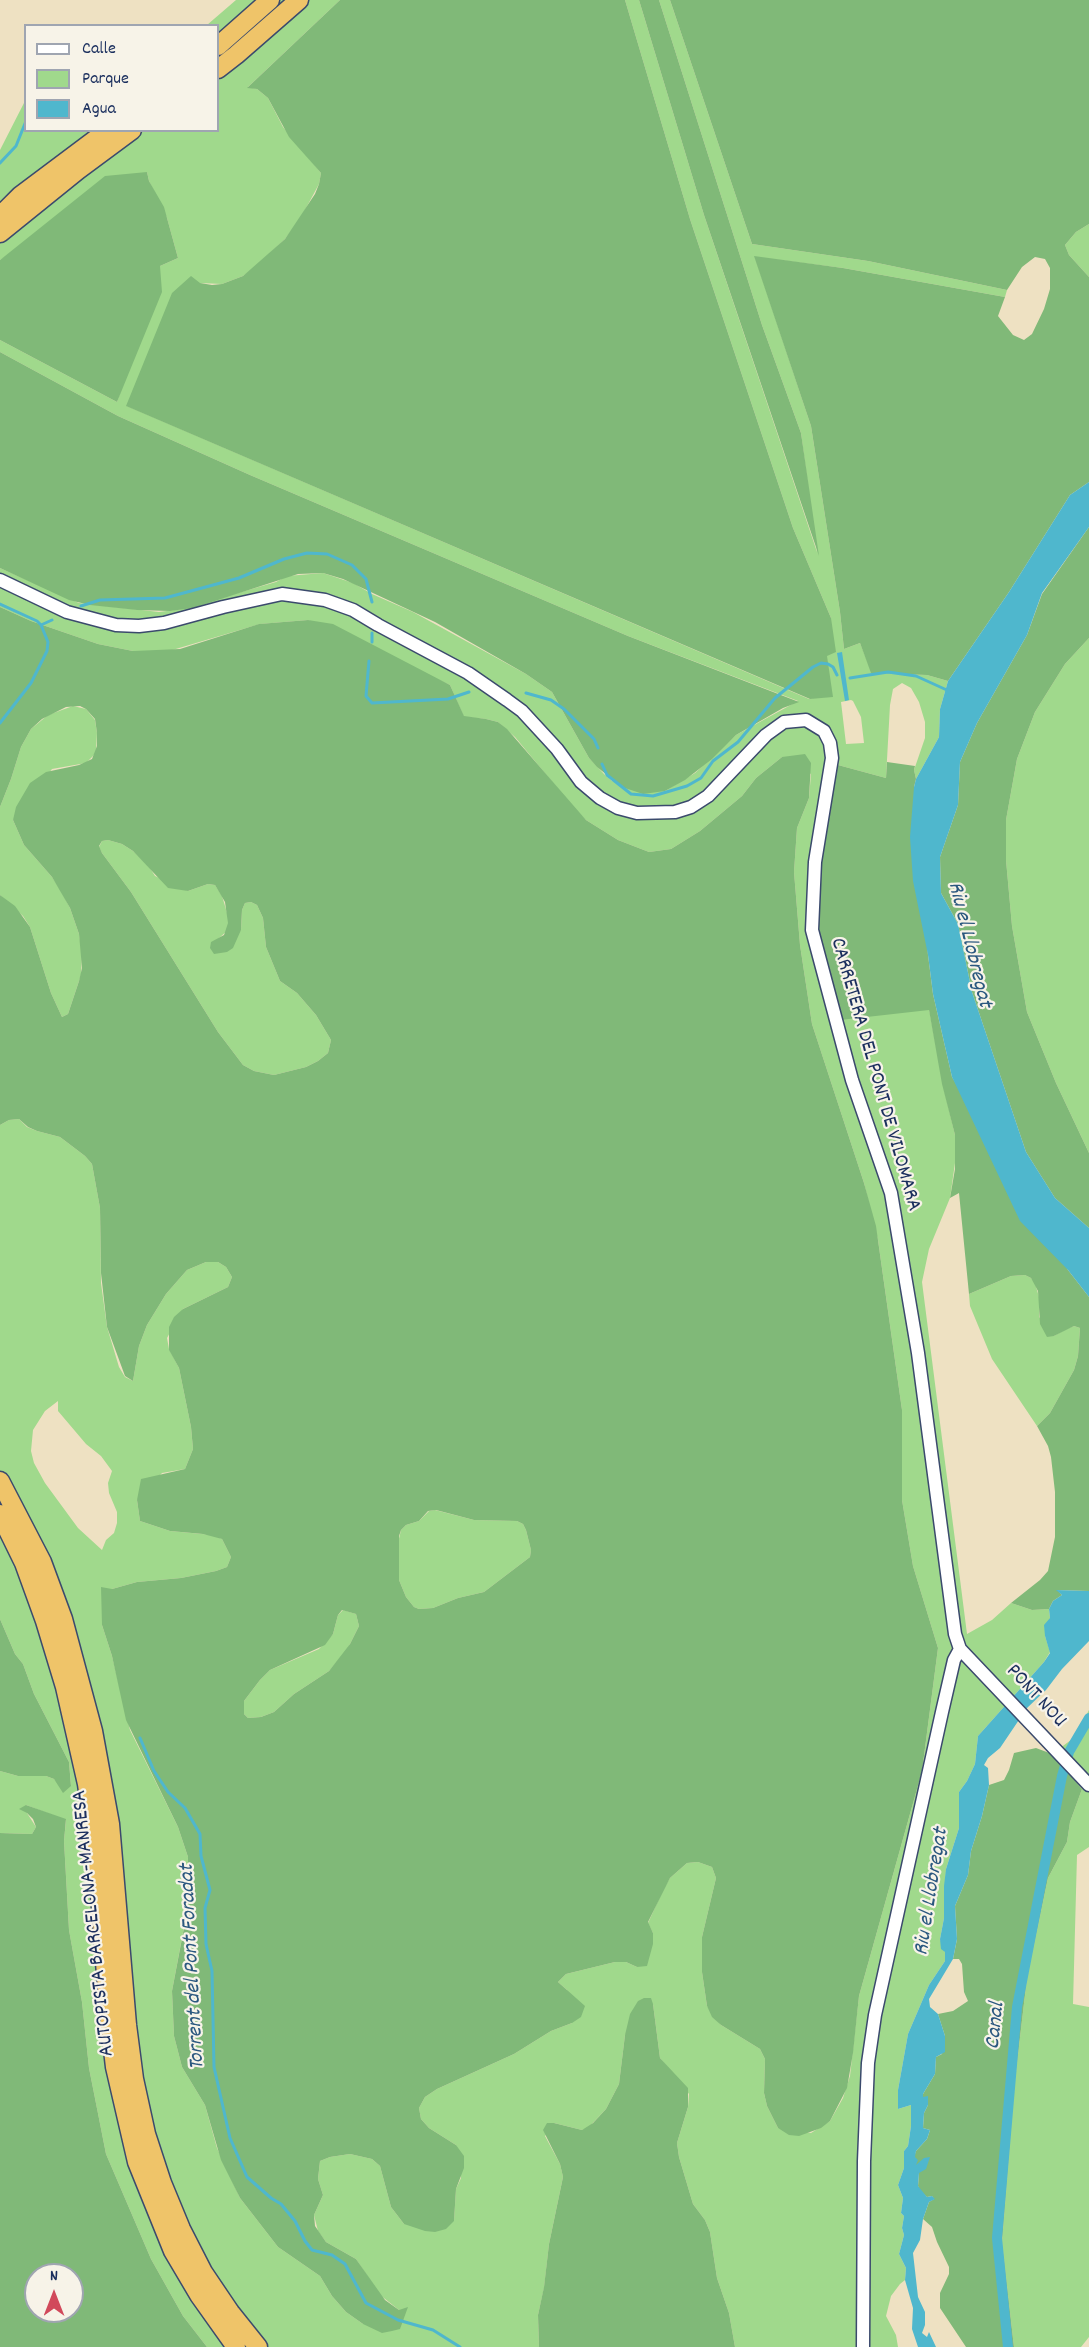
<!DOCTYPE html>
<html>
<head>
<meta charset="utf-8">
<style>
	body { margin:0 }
	#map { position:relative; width:1089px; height:2347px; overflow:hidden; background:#eee1c2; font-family:Dekko,sans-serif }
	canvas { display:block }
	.legend { position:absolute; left:24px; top:24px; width:195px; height:108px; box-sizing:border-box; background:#f7f3e8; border:2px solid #9fa5b1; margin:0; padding:8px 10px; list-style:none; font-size:18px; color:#1b2f5e }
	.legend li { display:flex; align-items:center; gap:12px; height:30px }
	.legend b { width:30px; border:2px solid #9fa5b1 }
	.north { position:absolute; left:24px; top:2263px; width:60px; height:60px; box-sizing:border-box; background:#f7f3e8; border:2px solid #9fa5b1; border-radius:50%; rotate:0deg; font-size:16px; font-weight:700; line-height:24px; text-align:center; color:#1b2f5e }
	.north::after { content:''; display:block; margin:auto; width:21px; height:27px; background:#d1495b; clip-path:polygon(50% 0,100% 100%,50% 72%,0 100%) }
</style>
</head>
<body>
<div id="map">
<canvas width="1089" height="2347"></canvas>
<ul class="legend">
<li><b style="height:8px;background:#fff"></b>Calle</li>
<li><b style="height:16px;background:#a0d98c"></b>Parque</li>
<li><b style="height:16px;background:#4fb7cd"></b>Agua</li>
</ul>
<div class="north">N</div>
</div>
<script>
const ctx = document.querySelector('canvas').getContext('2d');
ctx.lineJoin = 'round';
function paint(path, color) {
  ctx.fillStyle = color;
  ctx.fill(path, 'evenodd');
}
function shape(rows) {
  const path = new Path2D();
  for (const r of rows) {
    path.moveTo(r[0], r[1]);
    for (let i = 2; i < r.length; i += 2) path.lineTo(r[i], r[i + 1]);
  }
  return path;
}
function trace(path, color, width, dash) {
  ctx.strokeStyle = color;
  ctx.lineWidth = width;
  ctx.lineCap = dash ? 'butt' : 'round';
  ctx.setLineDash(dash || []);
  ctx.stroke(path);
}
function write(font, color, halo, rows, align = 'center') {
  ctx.font = font + ' Dekko,sans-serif';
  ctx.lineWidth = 4.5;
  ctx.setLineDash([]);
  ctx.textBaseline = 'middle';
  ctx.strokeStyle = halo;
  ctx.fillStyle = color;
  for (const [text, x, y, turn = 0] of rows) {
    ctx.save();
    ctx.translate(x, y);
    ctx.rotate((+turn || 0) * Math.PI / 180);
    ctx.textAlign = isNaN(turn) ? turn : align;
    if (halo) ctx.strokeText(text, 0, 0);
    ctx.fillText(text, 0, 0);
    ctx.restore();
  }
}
paint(shape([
	[236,0,340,0,248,87,257,89,268,98,283,127,321,173,319,184,299,221,285,239,253,269,243,276,222,284,200,283,127,406,809,699,813,698,827,655,831,618,793,528,690,219,625,0,639,0,704,215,817,552,801,433,762,325,659,0,670,0,752,244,868,261,1007,290,1005,297,843,268,755,257,811,426,840,612,844,649,860,643,872,673,927,675,948,681,940,709,939,737,916,779,914,770,925,738,925,722,919,702,911,688,902,683,893,689,890,705,886,778,838,765,817,909,832,993,929,1009,944,1089,955,1135,955,1163,950,1198,929,1249,922,1282,967,1634,992,1620,1011,1603,1032,1610,1049,1609,1050,1618,1045,1636,1050,1652,1044,1662,978,1736,975,1764,967,1781,959,1792,959,1828,946,1869,944,1918,940,1939,945,1952,945,1961,929,1985,908,2034,898,2090,898,2109,911,2105,911,2126,908,2146,904,2151,904,2168,898,2185,903,2198,901,2213,904,2216,902,2228,904,2235,899,2254,906,2268,905,2280,900,2284,891,2296,886,2316,896,2335,898,2347,735,2347,729,2313,717,2278,710,2232,705,2220,693,2204,679,2157,677,2143,688,2107,689,2094,660,2058,653,2004,625,2035,619,2084,606,2109,588,2128,582,2130,554,2123,545,2136,560,2164,563,2177,549,2244,544,2288,538,2315,539,2347,207,2347,183,2316,151,2259,106,2154,89,2068,82,2002,69,1930,64,1841,66,1820,26,1805,27,1813,36,1827,32,1834,0,1833,0,1771,18,1776,46,1776,54,1779,60,1785,71,1785,69,1762,34,1694,23,1664,15,1654,0,1619,0,1125,9,1120,19,1119,27,1127,37,1131,60,1137,85,1156,92,1164,100,1208,101,1283,107,1327,119,1367,125,1377,133,1381,139,1346,147,1325,166,1294,187,1270,206,1262,218,1262,226,1267,232,1277,228,1287,183,1309,167,1338,169,1349,179,1368,191,1427,193,1449,185,1469,162,1473,137,1500,140,1521,170,1531,213,1535,222,1539,231,1557,227,1567,216,1571,181,1578,137,1582,112,1589,102,1603,102,1625,112,1656,130,1730,178,1827,188,1857,187,1911,172,1991,174,2036,182,2067,205,2105,217,2148,240,2198,278,2247,320,2276,332,2296,346,2312,363,2324,399,2310,380,2295,356,2259,326,2242,318,2231,314,2215,323,2195,318,2179,320,2161,330,2157,350,2154,372,2159,380,2166,391,2207,404,2224,454,2221,456,2189,461,2178,456,2145,429,2128,421,2119,419,2108,425,2097,437,2089,514,2054,551,2031,572,2023,567,1990,558,1982,566,1974,615,1962,626,1962,637,1967,653,1933,648,1923,664,1888,670,1878,687,1863,698,1862,712,1867,716,1878,702,1937,702,1972,707,2006,721,2025,760,2049,765,2059,764,2093,767,2106,778,2128,811,2133,830,2121,843,2098,850,2076,859,1996,922,1771,938,1648,913,1566,902,1500,902,1410,878,1240,864,1183,812,1024,800,945,794,872,797,828,809,798,811,774,782,757,756,778,742,796,700,831,671,849,649,852,618,840,586,820,578,813,515,737,498,722,486,719,464,717,450,685,308,620,260,624,169,651,133,651,98,644,31,621,0,607,0,568,79,603,159,612,182,609,276,582,287,576,323,573,353,583,372,594,413,612,526,674,552,692,589,758,604,774,612,781,665,791,695,773,736,735,798,701,628,636,250,475,118,416,0,352,0,340,117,402,160,275,160,266,178,258,167,218,149,181,147,172,0,260,0,150,25,101,26,130,218,130,218,26,207,25],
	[851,700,853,701,861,717,864,743,846,744,841,702],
	[58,1401,58,1411,86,1444,101,1456,112,1471,108,1483,109,1493,117,1512,117,1523,114,1533,106,1540,102,1550,78,1528,45,1483,34,1463,31,1451,33,1430,45,1411],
	[1089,224,1089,277,1069,255,1065,245,1076,232],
	[1089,638,1089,1153,1056,1083,1027,1012,1012,926,1006,860,1006,820,1017,759,1035,712,1065,664],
	[73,706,86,709,95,720,97,733,96,753,86,763,52,769,13,820,24,845,52,877,60,889,70,908,79,934,82,954,81,975,68,1014,62,1017,51,993,30,927,23,916,0,895,0,807,11,779,21,747,31,729,48,715],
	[108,840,122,844,133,851,148,865,155,876,188,891,208,884,215,885,222,896,228,916,228,930,218,939,241,930,242,910,245,903,251,902,257,905,263,918,266,947,280,981,297,993,316,1015,331,1040,328,1053,318,1061,306,1067,274,1075,254,1071,243,1065,218,1032,131,892,102,853,99,847,102,841],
	[1025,1275,1031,1278,1035,1283,1039,1297,1039,1317,1054,1336,1066,1329,1074,1326,1080,1328,1078,1356,1074,1370,1050,1413,1037,1426,992,1359,970,1306,969,1294,1011,1276],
	[435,1510,474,1520,517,1521,523,1524,526,1530,531,1550,530,1557,484,1592,458,1598,433,1608,419,1609,414,1607,406,1597,399,1580,398,1543,401,1530,406,1525,419,1521,429,1511],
	[343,1610,356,1614,359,1626,347,1650,329,1671,294,1694,274,1712,261,1717,248,1718,244,1714,244,1701,260,1680,270,1670,319,1649,333,1634,338,1615],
	[1089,1710,1089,1847,1077,1855,1073,2004,1089,2007,1089,2337,1081,2347,1014,2347,1002,2242,1015,2080,1027,1978,1048,1878,1067,1842,1070,1822,1082,1789,1052,1754,1075,1737]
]), '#a0d98c');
paint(shape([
	[340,0,625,0,690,219,793,528,831,618,836,652,827,656,833,697,810,699,126,406,172,293,191,276,200,283,212,285,222,284,243,276,285,239,315,194,319,184,321,173,289,137,268,98,257,89,247,88],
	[639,0,659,0,762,325,801,433,819,556,704,215],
	[670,0,1089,0,1089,224,1076,232,1065,245,1069,255,1089,277,1089,482,1070,495,1009,592,948,681,927,675,871,673,860,643,844,649,840,612,811,426,754,256,843,268,1005,297,998,316,1013,335,1024,340,1032,334,1044,309,1050,289,1050,268,1045,259,1035,257,1022,267,1007,290,868,261,752,244],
	[147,172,149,181,164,207,178,258,160,266,162,292,117,402,0,340,0,260,105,176],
	[0,352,118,416,250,475,628,636,799,702,783,708,736,735,712,759,685,780,665,791,643,794,622,787,597,767,589,758,552,692,526,674,435,622,343,579,323,573,298,574,193,608,170,611,137,610,90,605,69,600,0,568],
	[1089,527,1089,638,1065,664,1035,712,1017,759,1006,820,1006,860,1012,926,1027,1012,1056,1083,1089,1153,1089,1228,1055,1198,1026,1152,972,992,958,924,941,893,940,857,958,805,960,762,977,723,1027,635,1042,594],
	[0,607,31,621,98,644,133,651,180,649,259,624,308,620,333,624,450,685,464,716,486,719,498,722,507,729,586,820,618,840,649,852,671,849,700,831,742,796,756,778,782,757,805,754,811,763,809,798,797,828,794,872,800,945,812,1024,864,1183,876,1226,902,1410,902,1500,913,1566,938,1648,922,1771,859,1996,853,2053,847,2088,830,2121,821,2128,799,2136,789,2135,778,2128,767,2106,764,2093,765,2059,760,2049,721,2025,712,2017,707,2006,702,1972,702,1937,716,1878,712,1867,698,1862,687,1863,670,1878,648,1922,653,1933,653,1944,647,1966,637,1967,626,1962,615,1962,566,1974,558,1982,585,2006,581,2017,572,2023,551,2031,514,2054,437,2089,425,2097,419,2108,421,2119,429,2128,456,2145,464,2156,464,2168,456,2189,454,2221,446,2229,435,2232,425,2231,404,2224,391,2207,380,2166,372,2159,350,2154,330,2157,320,2161,318,2179,323,2195,314,2215,315,2226,326,2242,356,2259,385,2300,399,2310,408,2307,400,2329,392,2331,382,2333,363,2324,346,2312,332,2296,320,2276,278,2247,240,2198,221,2160,205,2105,182,2067,174,2036,172,1991,187,1912,188,1857,178,1827,126,1720,112,1656,102,1625,101,1587,112,1589,137,1582,181,1578,216,1571,227,1567,231,1557,222,1539,203,1534,170,1531,140,1521,137,1500,141,1479,185,1469,193,1449,191,1427,179,1368,169,1350,169,1327,174,1317,183,1309,228,1287,232,1277,226,1267,218,1262,206,1262,187,1270,166,1294,147,1325,139,1346,133,1381,125,1376,107,1327,101,1273,100,1208,92,1164,85,1156,60,1137,37,1131,28,1127,19,1119,9,1120,0,1125,0,895,15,906,30,927,51,993,62,1017,68,1014,79,981,82,968,79,934,70,908,52,877,24,845,13,820,16,807,30,783,46,772,79,765,92,759,97,746,97,733,95,719,86,709,80,706,66,707,42,719,31,729,21,747,11,779,0,807],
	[108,840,122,844,133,851,168,888,188,891,208,884,215,885,225,902,228,923,224,935,211,942,210,948,214,954,227,952,233,948,241,930,242,910,245,903,251,902,257,905,263,918,266,947,280,981,297,993,316,1015,331,1040,328,1053,318,1061,306,1067,274,1075,254,1071,243,1065,218,1032,131,892,102,853,99,846,102,841],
	[436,1510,474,1520,517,1521,523,1524,526,1530,531,1550,530,1557,484,1592,458,1598,433,1608,419,1609,414,1607,406,1597,399,1580,399,1536,401,1530,406,1525,419,1521,428,1511],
	[342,1610,356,1614,359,1626,350,1644,329,1671,294,1694,274,1712,261,1717,248,1718,244,1714,244,1701,260,1680,270,1670,325,1645,333,1634,338,1615],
	[887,762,915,766,914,770,916,779,914,787,928,955,933,994,952,1077,1068,1270,1089,1297,1089,1591,1057,1590,1062,1595,1053,1601,1049,1609,1032,1610,1011,1603,1040,1580,1048,1571,1055,1537,1055,1492,1051,1457,1048,1446,1037,1426,1050,1413,1074,1370,1078,1356,1080,1328,1074,1326,1054,1336,1047,1337,1040,1324,1038,1291,1031,1278,1025,1275,1011,1276,969,1294,959,1193,950,1198,955,1169,955,1135,942,1084,929,1010,840,1020,821,941,817,909,820,861,838,765,886,778],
	[0,1619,15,1654,23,1664,34,1694,69,1762,71,1786,63,1793,54,1779,46,1776,18,1776,0,1771],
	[1036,1748,1052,1754,1082,1789,1070,1822,1067,1842,1048,1878,1027,1978,1015,2080,1002,2242,1014,2347,966,2347,940,2308,940,2293,949,2274,949,2267,937,2242,932,2227,923,2219,929,2202,934,2199,932,2196,927,2197,920,2191,918,2186,919,2173,915,2167,914,2157,916,2151,927,2139,930,2130,923,2128,924,2113,928,2105,923,2097,923,2094,935,2074,936,2057,942,2054,945,2036,938,2014,953,2011,968,2001,964,1992,962,1964,959,1959,953,1959,957,1939,955,1906,968,1875,971,1851,982,1816,989,1785,1004,1780,1009,1770,1014,1753],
	[26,1805,66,1819,64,1841,69,1930,82,2002,89,2068,106,2154,151,2259,183,2316,207,2347,0,2347,0,1833,32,1834,36,1827,33,1819,27,1813,19,1809],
	[36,2275,72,2275,72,2311,36,2311],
	[644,1998,651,1998,653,2004,660,2058,688,2088,688,2107,677,2143,679,2157,693,2204,705,2220,710,2232,717,2278,729,2313,735,2347,539,2347,538,2315,544,2287,549,2244,563,2177,560,2164,543,2130,547,2123,554,2123,582,2130,593,2123,606,2109,619,2084,625,2035,630,2014,638,2001]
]), '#80b978');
paint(shape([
	[1089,482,1089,527,1042,593,1027,635,977,723,960,762,958,805,940,857,941,893,958,924,972,992,1026,1152,1055,1198,1089,1228,1089,1297,1068,1270,1020,1221,952,1077,933,994,928,955,913,881,910,837,914,787,916,779,939,737,940,709,948,681,1009,592,1070,495],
	[842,652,849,700,845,701,837,653],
	[1056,1590,1089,1591,1089,1641,1062,1669,1046,1690,1027,1708,1000,1748,988,1758,984,1765,988,1768,989,1785,982,1816,971,1851,968,1875,955,1906,957,1939,953,1959,929,1999,930,2007,938,2014,945,2036,945,2052,936,2057,935,2074,923,2094,923,2097,928,2096,928,2105,924,2113,923,2128,930,2130,927,2139,916,2151,915,2157,918,2160,916,2165,924,2158,930,2157,926,2169,919,2173,918,2186,927,2197,932,2196,935,2199,929,2202,923,2219,920,2240,913,2253,918,2297,925,2312,925,2325,922,2333,927,2337,929,2332,936,2347,918,2347,912,2329,913,2308,905,2280,906,2268,899,2254,904,2235,902,2228,904,2216,901,2213,903,2198,898,2185,904,2168,904,2151,908,2146,911,2126,911,2105,898,2109,898,2090,908,2034,929,1985,945,1961,945,1952,941,1949,940,1939,944,1918,944,1886,946,1869,959,1828,959,1792,967,1781,975,1764,978,1736,1044,1662,1050,1653,1045,1636,1044,1625,1050,1618,1049,1609,1053,1601,1062,1595]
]), '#4fb7cd');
trace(shape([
	[0,163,16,146,26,121],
	[0,604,37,621,41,625,48,642,47,651,31,683,0,723],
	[81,606,100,600,165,598,239,578,284,559,307,553,327,554,352,565,366,579,372,602],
	[41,625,52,620],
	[372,642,372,633],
	[369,661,366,696,372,703,448,699,469,692],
	[850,678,888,672,916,676,949,691],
	[526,693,551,700,564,709,594,739,598,748],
	[602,764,607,775,631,794,653,796,687,786,701,778,713,761,738,742,775,698,813,667,821,663,828,664,833,667,837,675],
	[140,1738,154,1771,168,1792,185,1808,200,1834,201,1856,210,1890,205,1908,206,1944,212,1971,214,2067,230,2138,247,2177,271,2198,281,2204,295,2221,305,2241,312,2250,332,2255,345,2264,366,2303,398,2320,433,2330,460,2347]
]), '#4fb7cd', 3);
trace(shape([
	[1008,2347,997,2238,1017,2007,1062,1776,1069,1752,1089,1718]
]), '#4fb7cd', 10);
const minor = shape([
	[0,580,67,612,116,625,139,626,164,623,223,607,282,594,325,600,353,610,378,625,468,673,507,700,522,711,557,749,581,782,600,798,618,808,637,813,675,812,691,807,708,796,766,735,784,722,806,720,824,731,830,743,832,758,815,862,812,930,852,1080,891,1193,918,1353,955,1634,960,1649,1089,1785],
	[863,2347,864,2161,868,2063,875,2015,942,1712,954,1660,960,1649]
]);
const highway = shape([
	[218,46,270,0],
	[218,69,236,55,299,0],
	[0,216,20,196,108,130],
	[0,233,78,170,132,130],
	[0,1481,42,1562,63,1619,93,1731,110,1824,127,2025,134,2079,146,2134,162,2183,181,2229,203,2272,230,2312,258,2347],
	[0,1514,24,1563,45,1621,65,1687,87,1784,97,1855,109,2015,115,2067,137,2162,173,2251,199,2295,236,2347]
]);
trace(minor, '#3b4a6d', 15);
trace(highway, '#3b4a6d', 21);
trace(minor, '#fff', 12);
trace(highway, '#efc469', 18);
write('21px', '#1b2f5e', '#f7f3e8', [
	["CARRETERA DEL PONT DE VILOMARA",874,1075,74],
	["PONT NOU",1035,1697,47],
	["AUTOPISTA BARCELONA-MANRESA",95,1923,-96]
]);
write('italic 22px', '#2b587f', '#f7f3e8', [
	["Riu el Llobregat",968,945,76],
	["Riu el Llobregat",933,1892,-81],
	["Torrent del Pont Foradat",194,1967,-93],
	["Canal",997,2026,-84]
]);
</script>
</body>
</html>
